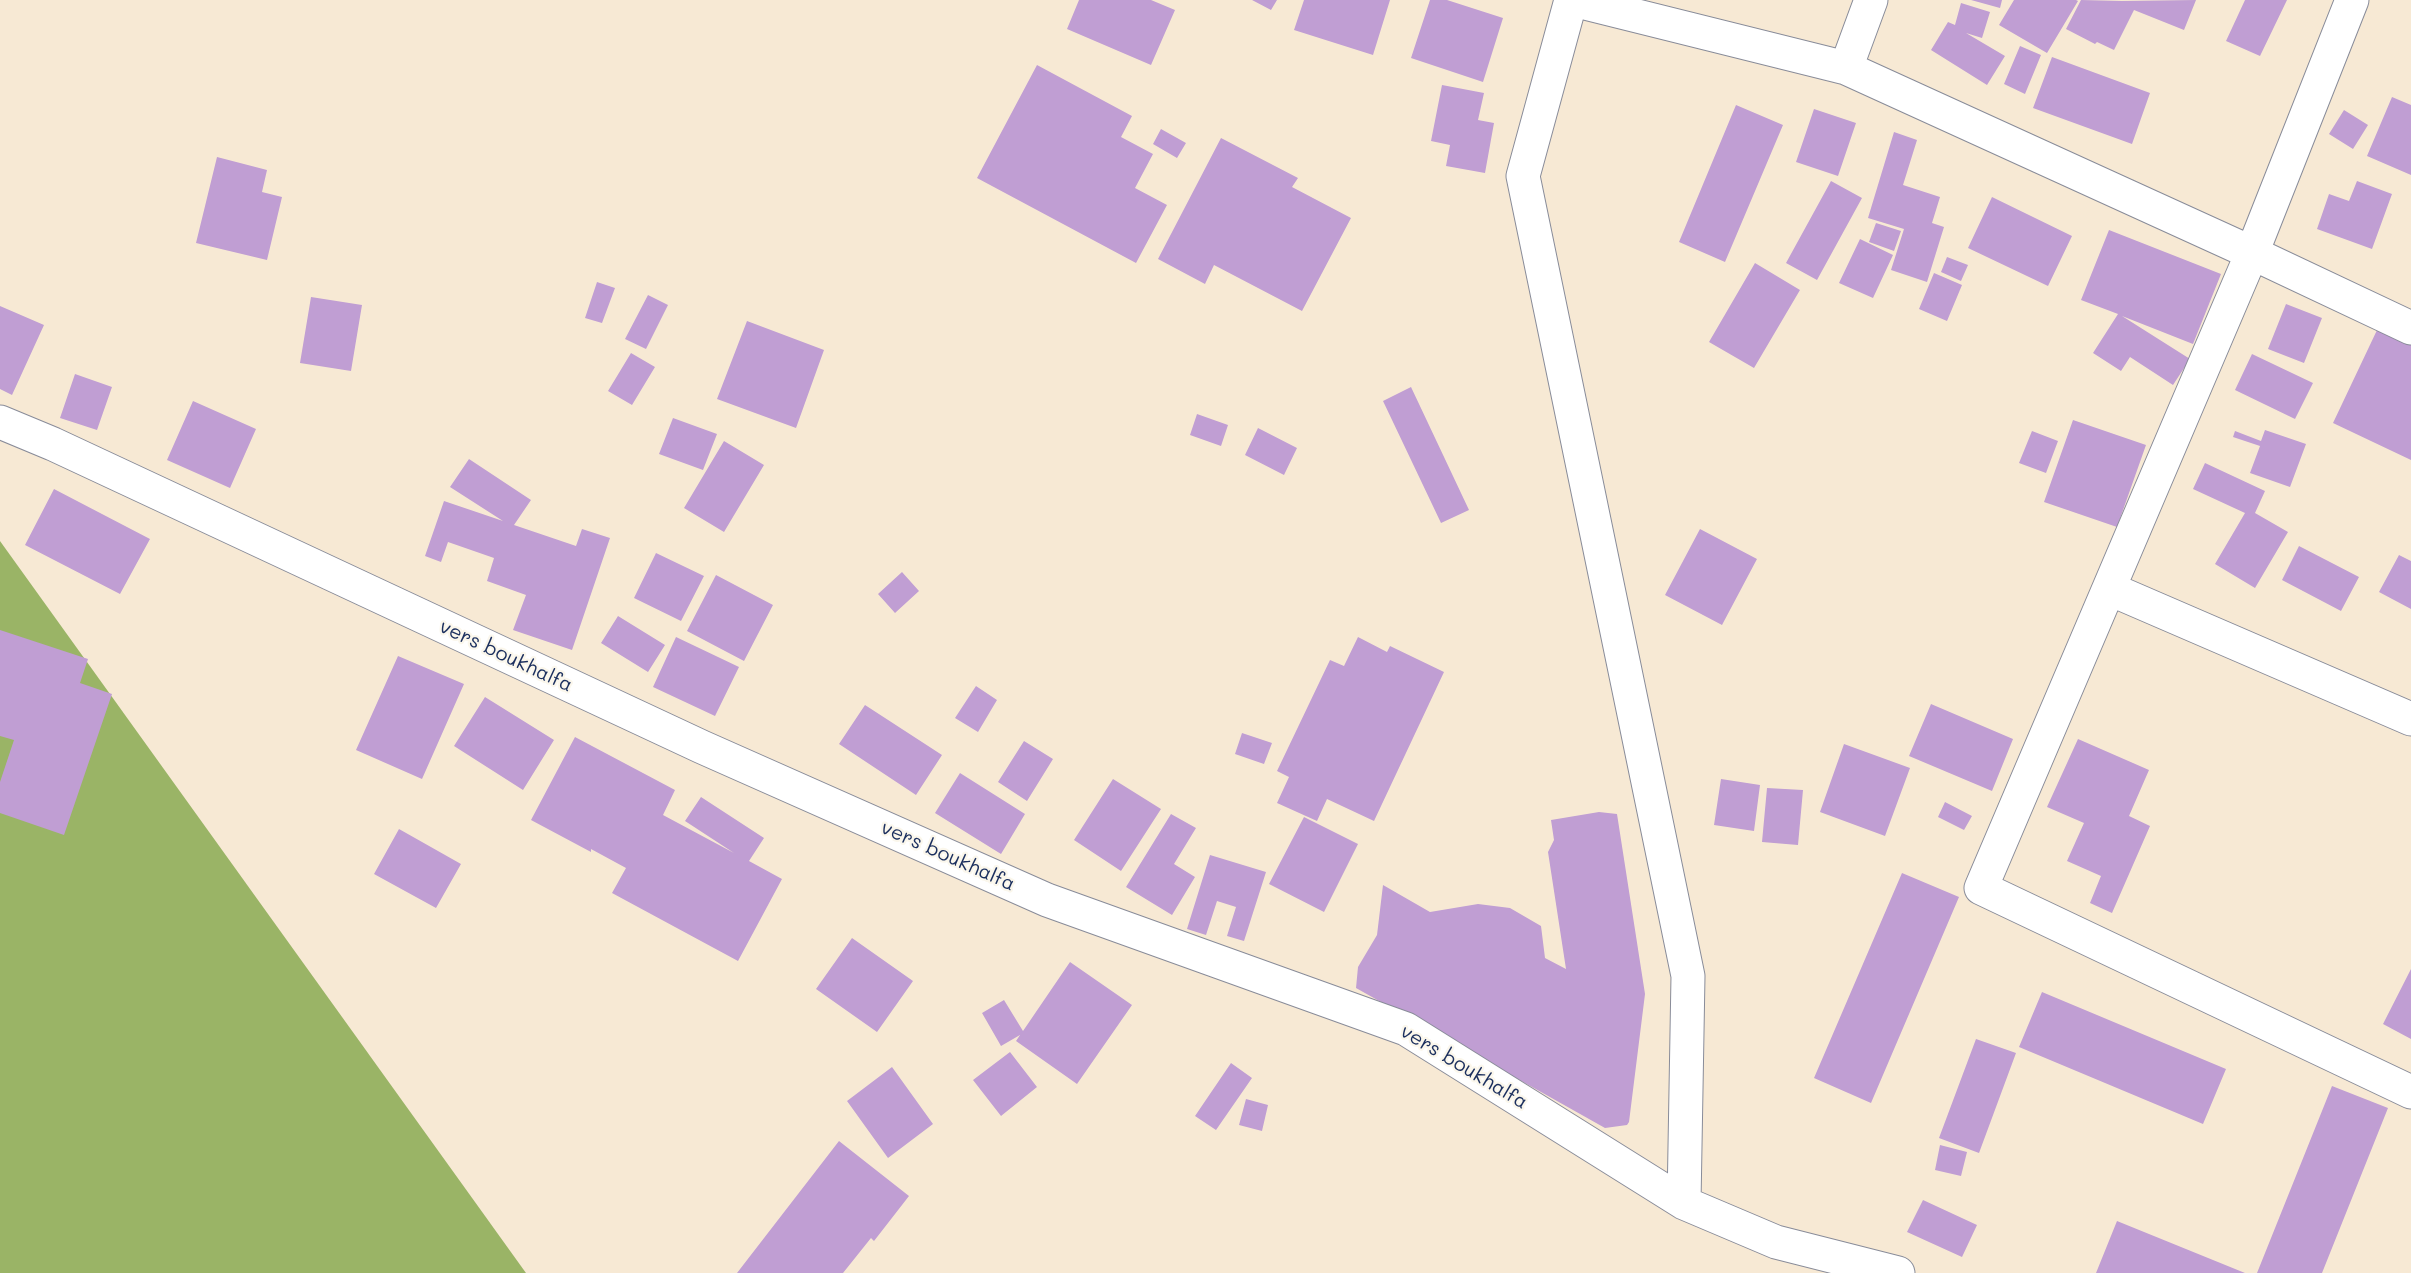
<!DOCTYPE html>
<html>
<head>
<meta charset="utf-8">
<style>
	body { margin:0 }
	canvas { display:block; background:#f7e9d4 }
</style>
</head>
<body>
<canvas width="2411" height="1273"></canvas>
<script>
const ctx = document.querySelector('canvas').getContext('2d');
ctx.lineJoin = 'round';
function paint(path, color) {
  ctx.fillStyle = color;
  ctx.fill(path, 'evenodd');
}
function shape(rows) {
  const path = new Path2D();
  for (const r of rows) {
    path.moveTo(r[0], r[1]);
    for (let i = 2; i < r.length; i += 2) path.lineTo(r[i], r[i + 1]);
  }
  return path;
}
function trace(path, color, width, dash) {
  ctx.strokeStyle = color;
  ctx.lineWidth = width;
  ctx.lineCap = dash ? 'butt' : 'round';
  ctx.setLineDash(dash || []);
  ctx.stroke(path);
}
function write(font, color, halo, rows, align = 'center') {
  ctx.font = font + ' Mali,sans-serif';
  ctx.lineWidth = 4.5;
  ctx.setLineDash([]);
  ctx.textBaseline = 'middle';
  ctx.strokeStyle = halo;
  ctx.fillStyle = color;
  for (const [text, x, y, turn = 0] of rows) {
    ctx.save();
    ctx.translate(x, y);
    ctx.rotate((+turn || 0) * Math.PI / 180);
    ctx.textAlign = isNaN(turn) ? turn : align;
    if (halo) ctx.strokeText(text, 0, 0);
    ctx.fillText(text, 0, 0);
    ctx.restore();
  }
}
paint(shape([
	[0,541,526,1273,0,1273]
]), '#9ab466');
paint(shape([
	[1079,0,1151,0,1175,10,1151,65,1067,29],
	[1252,0,1277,0,1271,10],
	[1304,0,1390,0,1373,55,1294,30],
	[1430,0,1447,0,1503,18,1483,82,1411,58],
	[1971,0,2002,0,2000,8],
	[2014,0,2076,0,2078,1,2047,53,1999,25],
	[2081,0,2122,1,2196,0,2184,30,2134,10,2114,50,2097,42,2095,44,2066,29],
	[2245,0,2287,0,2260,56,2226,41],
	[1961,3,1990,12,1982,38,1966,33,2005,56,1987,85,1931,50,1948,22,1955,25],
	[2020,46,2041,55,2025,94,2004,84],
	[2052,57,2150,93,2132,144,2033,108],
	[1037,65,1132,116,1121,137,1153,154,1135,188,1167,205,1136,263,977,178],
	[1442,85,1484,93,1478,120,1494,123,1485,173,1446,166,1450,145,1431,141],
	[2392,97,2411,105,2411,175,2367,156],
	[1736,105,1783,125,1725,262,1679,242],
	[1814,109,1856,123,1838,176,1796,162],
	[2344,110,2368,125,2353,149,2329,134],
	[1161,129,1186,143,1177,158,1153,144],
	[1894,132,1917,140,1903,185,1940,197,1932,223,1944,227,1927,282,1891,270,1904,229,1868,218],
	[1221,138,1298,178,1292,187,1351,218,1302,311,1214,265,1205,284,1158,259],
	[217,157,267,170,262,192,282,197,267,260,196,243],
	[1831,181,1862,198,1817,280,1786,263],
	[2357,181,2392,194,2372,249,2317,229,2329,194,2349,201],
	[1992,197,2072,236,2048,286,1968,248],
	[1876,223,1901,231,1894,251,1869,242],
	[2109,230,2221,274,2193,344,2122,316,2190,359,2173,385,2130,357,2121,371,2093,353,2118,314,2081,300],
	[1860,239,1893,255,1873,298,1839,283],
	[1947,257,1968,265,1961,281,1941,272],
	[1755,263,1800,290,1754,368,1709,342],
	[1934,273,1962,285,1947,321,1919,309],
	[597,282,615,288,602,323,585,318],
	[648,295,668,305,646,349,625,339],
	[311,297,362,305,351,371,300,363],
	[2286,304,2322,318,2304,363,2268,349],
	[0,306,44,325,12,395,0,389],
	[747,321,824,350,796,428,717,399],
	[2378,328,2411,343,2411,460,2333,423],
	[631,353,655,367,632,405,608,391],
	[2252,354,2313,383,2295,419,2235,390],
	[75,374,112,387,97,430,60,418],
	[1411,387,1469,510,1441,523,1383,401],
	[193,401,256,429,230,488,167,460],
	[1197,414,1228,425,1221,446,1190,435],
	[673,418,717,434,703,470,659,454],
	[2073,420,2146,445,2117,527,2044,502],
	[1258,428,1297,448,1284,475,1245,455],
	[2265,430,2306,444,2290,487,2250,473,2260,446,2233,437,2235,431,2261,441],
	[2032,431,2058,441,2046,473,2019,463],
	[724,441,764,465,724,532,684,508],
	[469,459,531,500,514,525,576,546,582,529,610,538,572,650,513,630,526,595,487,581,494,558,448,542,441,562,425,556,444,501,503,521,450,487],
	[2205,463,2265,491,2255,513,2288,532,2255,588,2215,564,2245,513,2193,489],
	[54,489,150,539,120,594,25,545],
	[1700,529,1757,559,1722,625,1665,595],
	[2299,546,2359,577,2341,611,2282,580],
	[656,553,704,576,681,621,634,598],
	[2399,555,2411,561,2411,609,2379,592],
	[902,572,919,591,895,613,878,594],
	[716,575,773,605,744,661,687,631],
	[618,616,665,645,648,672,601,643],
	[0,630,88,659,80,683,112,694,64,835,0,813,0,782,14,740,0,736],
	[676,637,739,667,715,716,653,687],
	[1358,637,1387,652,1390,646,1444,672,1374,821,1327,799,1317,821,1277,803,1289,777,1277,771,1330,660,1344,666],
	[398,656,464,684,422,779,356,750],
	[976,686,997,700,978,732,955,718],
	[485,697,554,740,523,790,454,746],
	[1931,704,2013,739,1992,791,1909,756],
	[865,705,942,755,916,795,839,744],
	[1242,733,1272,743,1264,764,1235,754],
	[575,737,675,790,663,815,734,853,685,821,701,797,764,838,749,861,782,879,738,961,612,893,626,868,591,849,591,852,531,820],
	[2078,739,2149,770,2129,816,2150,826,2112,913,2090,903,2101,876,2067,861,2084,823,2047,807],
	[1024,741,1053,759,1027,801,998,782],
	[1844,744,1910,768,1885,836,1820,812],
	[960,773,1025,814,1001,854,935,813],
	[1113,779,1161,809,1121,871,1074,840],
	[1721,779,1760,785,1754,831,1714,825],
	[1767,788,1803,790,1798,845,1762,842],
	[1945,802,1972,816,1964,830,1938,817],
	[1599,812,1617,814,1645,994,1629,1122,1627,1125,1605,1128,1356,988,1358,967,1377,935,1383,885,1430,912,1478,904,1510,908,1541,926,1545,958,1566,969,1548,852,1554,840,1551,820],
	[1171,814,1196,828,1174,864,1195,877,1172,915,1126,887],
	[1304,817,1358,844,1324,912,1269,884],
	[399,829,461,864,436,908,374,874],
	[1210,855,1266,872,1244,941,1227,936,1236,907,1217,901,1206,935,1187,929],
	[1902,873,1959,897,1871,1103,1814,1078],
	[852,938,913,981,877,1032,816,989],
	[1070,962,1132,1005,1077,1084,1016,1041,1020,1035,1001,1046,982,1013,1004,1000,1023,1031],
	[2411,969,2411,1039,2383,1024],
	[2042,992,2226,1069,2203,1124,2019,1047],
	[1976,1039,2016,1053,1979,1153,1939,1138],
	[1010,1052,1037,1087,1001,1116,973,1080],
	[1231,1063,1252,1078,1216,1130,1195,1116],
	[892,1067,933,1124,888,1158,847,1101],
	[2332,1086,2388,1108,2322,1273,2257,1273],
	[1246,1099,1268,1105,1262,1131,1239,1125],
	[839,1141,909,1196,874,1241,871,1238,843,1273,737,1273],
	[1940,1145,1967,1152,1961,1176,1935,1170],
	[1923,1200,1977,1225,1962,1257,1907,1232],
	[2117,1221,2245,1273,2096,1273]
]), '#c09ed3');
const minor = shape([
	[1571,0,1523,176,1688,976,1684,1203],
	[1573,0,1846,68,2252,253,2411,328],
	[2352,0,2252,253,1981,888,2411,1092],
	[1846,68,1871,0],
	[0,422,53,444,702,747,1047,900,1406,1029,1684,1203,1776,1242,1898,1273],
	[2110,589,2411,719]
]);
trace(minor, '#898c99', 35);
trace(minor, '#fff', 33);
write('20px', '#1b2f5e', '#fbf7ec', [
	["vers boukhalfa",506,656,25],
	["vers boukhalfa",948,856,24],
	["vers boukhalfa",1464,1067,31]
]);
</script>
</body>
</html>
